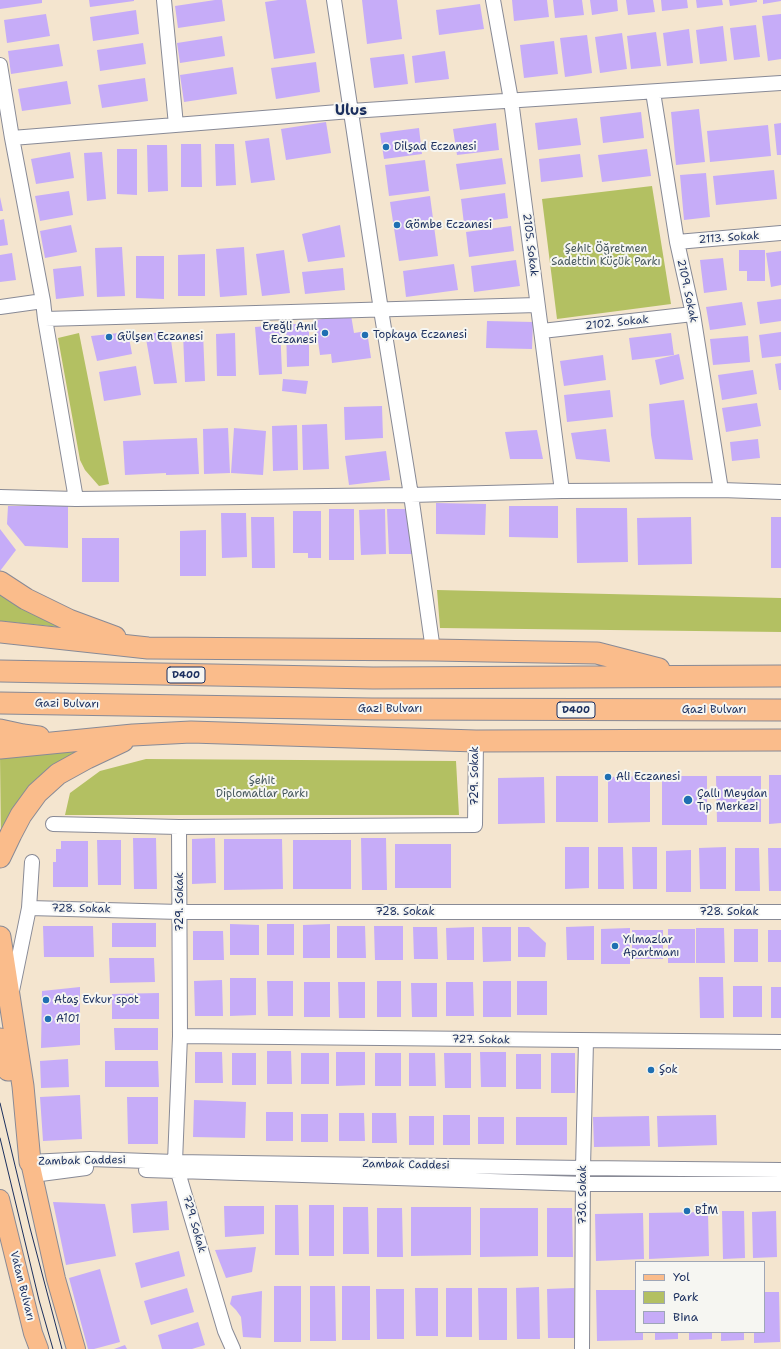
<!DOCTYPE html>
<html>
<head>
<meta charset="utf-8">
<style>
	body { margin:0 }
	#map { position:relative; width:781px; height:1349px; overflow:hidden; background:#f4e5cf; font-family:"Shantell Sans",sans-serif }
	canvas { display:block }
	.legend { position:absolute; left:635px; top:1261px; width:130px; height:72px; box-sizing:border-box; background:#f6f6f2; border:1px solid #9ea6b7; margin:0; padding:5px 7px; list-style:none; font-size:12px; color:#1b2f5e }
	.legend li { display:flex; align-items:center; gap:8px; height:20px }
	.legend b { width:20px; border:1px solid #9ea6b7 }
</style>
</head>
<body>
<div id="map">
<canvas width="781" height="1349"></canvas>
<ul class="legend">
<li><b style="height:5px;background:#fabc8b"></b>Yol</li>
<li><b style="height:11px;background:#b3c062"></b>Park</li>
<li><b style="height:11px;background:#c6acf8"></b>Bina</li>
</ul>
</div>
<script>
const ctx = document.querySelector('canvas').getContext('2d');
ctx.lineJoin = 'round';
function paint(path, color) {
  ctx.fillStyle = color;
  ctx.fill(path, 'evenodd');
}
function shape(rows) {
  const path = new Path2D();
  for (const r of rows) {
    path.moveTo(r[0], r[1]);
    for (let i = 2; i < r.length; i += 2) path.lineTo(r[i], r[i + 1]);
  }
  return path;
}
function trace(path, color, width, dash) {
  ctx.strokeStyle = color;
  ctx.lineWidth = width;
  ctx.lineCap = dash ? 'butt' : 'round';
  ctx.setLineDash(dash || []);
  ctx.stroke(path);
}
function write(font, color, halo, rows, align = 'center') {
  ctx.font = font + ' "Shantell Sans",sans-serif';
  ctx.lineWidth = 4;
  ctx.setLineDash([]);
  ctx.textBaseline = 'middle';
  ctx.strokeStyle = halo;
  ctx.fillStyle = color;
  for (const [text, x, y, turn = 0] of rows) {
    ctx.save();
    ctx.translate(x, y);
    ctx.rotate((+turn || 0) * Math.PI / 180);
    ctx.textAlign = isNaN(turn) ? turn : align;
    if (halo) ctx.strokeText(text, 0, 0);
    ctx.fillText(text, 0, 0);
    ctx.restore();
  }
}
paint(shape([
	[652,186,671,304,557,319,542,199],
	[79,333,109,484,99,486,85,470,80,460,58,338],
	[0,590,59,627,0,621],
	[437,590,781,598,781,632,440,628],
	[81,751,1,839,0,755],
	[146,759,456,761,459,815,65,815,70,793,100,771]
]), '#b3c062');
paint(shape([
	[0,0,42,0,42,3,0,9],
	[89,0,134,0,134,1,90,7],
	[215,0,222,0,225,21,178,28,175,6],
	[278,0,306,0,315,53,274,59,265,2],
	[362,0,397,0,402,39,367,44],
	[512,0,547,0,549,17,514,21],
	[553,0,582,0,584,15,555,18],
	[590,0,617,0,618,11,592,15],
	[626,0,653,0,655,12,628,15],
	[661,0,687,0,688,8,662,11],
	[696,0,722,0,723,5,697,8],
	[729,0,757,0,757,2,730,6],
	[763,0,781,0,781,1,763,4],
	[480,4,484,29,439,35,436,10],
	[136,10,139,34,93,41,90,17],
	[46,14,50,36,7,43,4,20],
	[781,14,781,59,768,61,762,16],
	[756,25,760,57,734,60,730,28],
	[723,26,727,61,700,64,696,30],
	[689,29,693,63,667,66,663,33],
	[656,32,661,66,631,69,627,36],
	[622,33,627,69,600,73,595,37],
	[587,35,592,73,565,77,560,38],
	[222,36,225,56,180,63,177,43],
	[554,41,558,74,524,78,520,45],
	[143,43,146,64,100,71,97,50],
	[59,44,63,66,11,74,8,51],
	[445,51,449,79,415,83,412,56],
	[404,54,408,84,374,88,370,58],
	[316,62,320,92,276,99,271,68],
	[233,67,237,94,184,102,180,75],
	[145,78,148,101,102,108,98,85],
	[67,81,71,104,22,111,18,89],
	[699,109,705,162,676,165,671,112],
	[641,112,644,138,603,143,600,117],
	[577,118,581,145,538,150,535,123],
	[326,122,331,153,286,160,281,129],
	[496,123,499,150,457,155,453,129],
	[781,123,781,155,777,155,774,124],
	[768,125,771,156,710,162,707,131],
	[419,128,422,154,384,159,380,133],
	[269,138,275,180,251,183,245,141],
	[181,144,201,144,202,187,181,187],
	[215,144,234,144,236,185,216,186],
	[147,145,167,145,168,191,148,192],
	[117,149,137,149,137,195,117,194],
	[647,149,651,176,602,182,598,155],
	[70,152,74,178,36,184,31,159],
	[102,152,106,199,87,201,84,153],
	[580,154,583,177,541,182,539,159],
	[502,158,506,184,460,190,456,164],
	[425,160,429,191,389,196,385,165],
	[774,170,777,199,716,205,713,176],
	[706,173,710,217,684,220,680,175],
	[69,191,73,215,40,221,35,196],
	[505,193,508,218,464,224,461,199],
	[430,196,438,256,399,261,390,202],
	[0,197,3,211,0,211],
	[4,219,8,245,0,246,0,220],
	[71,225,77,252,45,258,40,231],
	[340,225,345,257,308,262,302,234],
	[511,226,514,251,469,257,466,232],
	[122,247,125,296,97,297,95,248],
	[244,247,247,295,220,297,216,249],
	[284,250,290,293,262,296,256,254],
	[739,250,765,250,765,281,747,281,747,271,739,271],
	[781,251,781,285,771,287,766,253],
	[12,253,16,280,0,282,0,255],
	[205,254,205,296,178,296,178,255],
	[136,256,164,256,164,299,136,298],
	[723,258,727,290,704,293,700,260],
	[516,260,520,286,474,292,471,266],
	[454,264,458,290,406,297,403,271],
	[81,266,84,296,56,299,53,269],
	[343,268,345,290,305,294,302,272],
	[781,299,781,321,760,324,757,302],
	[742,302,746,325,710,330,706,307],
	[351,315,354,333,367,331,371,358,332,363,331,354,320,355,315,320],
	[487,321,533,322,532,349,486,348],
	[286,324,309,324,309,366,287,367],
	[280,325,282,374,259,375,255,327],
	[128,332,132,354,97,361,91,336],
	[781,332,781,356,762,358,759,335],
	[145,333,170,333,177,383,154,384],
	[203,333,205,381,185,382,183,334],
	[235,333,236,376,217,376,216,334],
	[671,333,674,355,632,360,629,338],
	[748,336,750,362,713,365,710,339],
	[679,354,684,379,660,385,655,360],
	[603,355,606,380,564,386,560,361],
	[781,363,781,390,779,390,775,364],
	[136,366,141,395,104,401,99,372],
	[753,370,757,394,722,400,718,375],
	[283,379,308,381,306,394,282,391],
	[610,390,613,417,567,422,564,395],
	[684,400,693,460,655,459,651,435,649,404],
	[757,403,761,426,726,432,722,408],
	[382,406,383,438,345,440,344,407],
	[327,424,329,469,303,470,302,425],
	[297,425,298,470,273,471,272,426],
	[228,428,230,473,204,474,203,429],
	[234,428,266,431,263,475,231,473],
	[606,429,610,462,576,459,571,433],
	[537,430,543,459,510,459,505,432],
	[197,438,199,474,166,475,166,473,125,475,123,441],
	[758,439,760,458,732,461,730,442],
	[386,451,390,480,349,485,345,456],
	[436,503,486,504,485,535,436,534],
	[8,506,68,506,68,548,25,546,7,524],
	[509,506,558,506,558,538,509,537],
	[576,508,627,508,628,562,577,563],
	[329,509,354,509,354,560,329,560],
	[385,509,386,554,361,555,359,510],
	[387,509,412,509,414,554,389,554],
	[293,511,321,511,321,558,308,558,308,553,293,553],
	[221,513,246,513,247,557,222,558],
	[251,517,274,517,275,568,252,568],
	[691,517,692,564,638,565,637,518],
	[771,517,781,517,781,568,771,568],
	[0,529,16,550,0,571],
	[206,530,206,576,180,576,180,531],
	[82,538,119,538,119,582,82,582],
	[769,775,781,775,781,823,769,824],
	[556,776,598,776,598,822,556,822],
	[650,776,650,822,608,823,608,777],
	[662,776,707,776,707,825,662,825],
	[716,776,761,776,761,822,717,822],
	[544,777,545,823,498,824,498,778],
	[133,838,156,838,157,889,134,889],
	[215,838,216,883,192,884,192,839],
	[361,838,386,838,387,890,362,890],
	[224,839,282,839,283,889,224,890],
	[97,840,121,840,121,885,98,885],
	[293,840,351,840,351,889,293,889],
	[61,841,88,841,88,887,53,887,53,862,56,862,56,849,61,849],
	[395,844,451,844,451,888,395,888],
	[565,847,589,847,589,888,565,889],
	[598,847,623,847,624,889,598,889],
	[632,847,657,847,657,889,633,889],
	[726,847,726,889,700,889,699,848],
	[735,848,759,848,760,891,735,891],
	[768,848,781,848,781,891,769,891],
	[691,850,691,892,666,892,666,851],
	[112,923,156,923,156,947,112,947],
	[230,924,259,925,259,955,230,955],
	[267,924,294,924,294,955,267,955],
	[330,924,330,958,303,958,303,925],
	[43,926,93,926,94,957,44,957],
	[337,926,365,926,366,958,337,958],
	[374,926,403,926,403,960,375,960],
	[594,926,594,960,567,960,566,927],
	[413,927,437,927,438,959,414,959],
	[474,927,474,960,447,960,446,928],
	[482,927,511,927,511,961,483,962],
	[518,927,529,927,546,943,545,957,518,957],
	[630,928,630,964,601,964,601,929],
	[696,928,724,928,725,963,696,963],
	[668,929,695,929,695,963,668,963],
	[734,929,758,929,758,962,734,962],
	[632,930,663,930,663,959,632,959],
	[768,930,781,930,781,962,768,962],
	[193,931,223,931,224,960,193,960],
	[109,958,154,958,155,982,110,983],
	[699,977,723,977,724,1018,700,1018],
	[230,978,256,978,256,1015,230,1016],
	[222,980,223,1016,195,1016,194,981],
	[267,981,293,981,293,1016,268,1016],
	[377,981,401,981,401,1017,377,1017],
	[483,981,511,981,511,1017,483,1017],
	[517,981,547,981,547,1015,517,1015],
	[304,982,330,982,330,1017,304,1017],
	[338,982,365,982,365,1018,339,1018],
	[446,982,473,982,474,1016,446,1016],
	[411,983,437,983,437,1017,412,1017],
	[733,986,762,986,762,1017,733,1017],
	[80,987,80,1045,41,1048,42,991],
	[771,987,781,987,781,1018,771,1018],
	[159,993,159,1019,112,1019,112,994],
	[114,1028,158,1028,158,1050,115,1050],
	[267,1051,291,1051,292,1084,267,1084],
	[195,1052,222,1052,223,1083,195,1083],
	[336,1052,365,1052,365,1085,336,1086],
	[480,1052,506,1052,506,1087,481,1087],
	[232,1053,256,1053,256,1085,232,1085],
	[301,1053,329,1053,329,1084,301,1084],
	[375,1053,401,1053,401,1086,375,1086],
	[409,1053,435,1053,436,1086,409,1086],
	[444,1053,471,1053,471,1088,445,1088],
	[551,1053,575,1053,575,1093,551,1093],
	[516,1054,541,1054,541,1089,516,1089],
	[68,1059,69,1087,41,1088,40,1061],
	[105,1061,158,1061,159,1087,105,1087],
	[80,1095,82,1139,43,1141,40,1097],
	[127,1097,158,1097,158,1144,128,1144],
	[194,1100,246,1102,245,1138,193,1137],
	[266,1112,293,1112,293,1141,266,1141],
	[339,1113,364,1113,365,1141,339,1141],
	[372,1113,396,1113,397,1143,372,1143],
	[301,1114,328,1114,328,1142,301,1142],
	[443,1115,470,1115,470,1145,443,1145],
	[716,1115,717,1145,658,1147,657,1116],
	[409,1116,434,1116,434,1145,409,1145],
	[649,1116,650,1146,594,1147,593,1117],
	[478,1117,504,1117,504,1144,478,1144],
	[516,1117,567,1117,567,1145,516,1145],
	[167,1201,169,1230,133,1233,131,1204],
	[53,1202,105,1204,116,1256,66,1265],
	[275,1205,298,1205,299,1255,275,1255],
	[309,1205,334,1205,334,1256,309,1256],
	[224,1206,264,1206,264,1234,225,1237],
	[343,1207,368,1207,369,1254,343,1254],
	[411,1207,471,1207,471,1255,411,1256],
	[377,1208,402,1208,403,1257,377,1257],
	[480,1208,538,1208,538,1256,480,1257],
	[547,1208,572,1208,573,1257,547,1257],
	[722,1211,744,1211,745,1258,723,1259],
	[776,1211,777,1257,753,1258,752,1212],
	[708,1212,709,1256,649,1259,649,1213],
	[643,1213,644,1259,596,1261,595,1214],
	[256,1247,252,1272,226,1278,215,1250],
	[179,1251,185,1276,141,1288,135,1263],
	[100,1269,120,1342,94,1349,88,1349,69,1278],
	[274,1286,301,1286,301,1342,274,1342],
	[310,1286,335,1286,336,1341,310,1341],
	[342,1286,370,1286,370,1340,342,1340],
	[539,1287,540,1339,517,1339,516,1288],
	[187,1288,194,1312,151,1325,144,1301],
	[415,1288,438,1288,438,1336,416,1336],
	[446,1288,472,1288,472,1337,446,1337],
	[478,1288,507,1288,507,1340,479,1340],
	[574,1288,574,1338,548,1338,547,1289],
	[376,1289,404,1289,404,1339,377,1339],
	[596,1290,636,1290,636,1332,643,1332,643,1340,597,1341],
	[262,1291,261,1338,243,1337,241,1317,236,1310,230,1304,232,1296],
	[764,1292,779,1292,780,1342,754,1343,754,1332,764,1332],
	[198,1322,205,1345,192,1349,162,1349,158,1335],
	[655,1332,678,1332,678,1339,655,1340],
	[689,1332,712,1332,712,1339,689,1340],
	[721,1332,744,1332,744,1340,721,1341],
	[125,1345,127,1349,114,1349]
]), '#c6acf8');
const minor = shape([
	[164,0,176,125],
	[334,0,381,310,411,495,433,650],
	[493,0,511,100,562,491],
	[0,65,12,138,43,301,45,319,76,499],
	[653,92,677,242,693,314,721,490],
	[12,138,351,111,781,83],
	[677,242,781,233],
	[0,307,43,301],
	[45,319,537,305],
	[542,331,693,314],
	[0,497,76,499,411,495,562,491,721,490,781,492],
	[53,824,179,827],
	[29,908,180,912,781,912],
	[12,991,29,908,32,862],
	[180,1036,781,1042],
	[30,1162,90,1159,175,1162,583,1168,781,1170],
	[146,1170,584,1184,781,1184],
	[33,1175,86,1168],
	[233,1349,225,1331,175,1162,180,1036,179,827,475,825,476,741],
	[582,1349,583,1168,586,1041]
]);
const major = shape([
	[30,1162,56,1279,76,1349],
	[0,1199,33,1333,39,1349]
]);
const highway = shape([
	[0,582,26,599,69,620,115,637],
	[0,632,148,648,433,650,597,653,659,669],
	[0,671,373,678,781,676],
	[0,703,372,709,781,710],
	[0,730,23,735,39,737],
	[0,748,133,735,191,732,476,741,781,740],
	[0,857,11,834,21,815,37,793,58,774,87,758,123,741],
	[0,937,23,1086,30,1162],
	[0,1039,8,1070]
]);
trace(minor, '#888a96', 16);
trace(major, '#888a96', 20);
trace(highway, '#888a96', 23);
trace(minor, '#fff', 14);
trace(major, '#fabc8b', 18);
trace(highway, '#fabc8b', 21);
trace(shape([
	[0,1103,30,1228,62,1349],
	[0,1138,39,1300,53,1349]
]), '#1b2f5e', 1);
for (const [x, y, r, color] of [
	[386,147,4,"#1f6fb2"],
	[397,225,4,"#1f6fb2"],
	[325,333,4,"#1f6fb2"],
	[365,335,4,"#1f6fb2"],
	[109,337,4,"#1f6fb2"],
	[608,777,4,"#1f6fb2"],
	[688,800,5,"#1f6fb2"],
	[615,946,4,"#1f6fb2"],
	[46,1000,4,"#1f6fb2"],
	[48,1019,4,"#1f6fb2"],
	[651,1070,4,"#1f6fb2"],
	[687,1211,4,"#1f6fb2"]
]) {
  const dot = new Path2D();
  dot.arc(x, y, r, 0, 2 * Math.PI);
  ctx.fillStyle = color;
  ctx.fill(dot);
  trace(dot, '#f6f6f2', 1.5);
}
for (const [x, y, w] of [
	[186,675,38],
	[576,710,38]
]) {
  const box = new Path2D();
  box.roundRect(x - w / 2, y - 8, w, 16, 3);
  ctx.fillStyle = '#f6f6f2';
  ctx.fill(box);
  trace(box, '#1b2f5e', 1);
}
write('bold 10px', '#1b2f5e', null, [
	["D400",186,675],
	["D400",576,710]
]);
write('11px', '#1b2f5e', '#f6f6f2', [
	["Dilşad Eczanesi",394,147],
	["Gömbe Eczanesi",405,225],
	["Ereğli Anıl",317,327,"right"],
	["Eczanesi",317,340,"right"],
	["Topkaya Eczanesi",373,335],
	["Gülşen Eczanesi",117,337],
	["Ali Eczanesi",616,777],
	["Çallı Meydan",697,794],
	["Tıp Merkezi",697,807],
	["Yılmazlar",623,940],
	["Apartmanı",623,953],
	["Ataş Evkur spot",54,1000],
	["A101",56,1019],
	["Şok",659,1070],
	["BİM",695,1211]
], 'left');
write('11px', '#1b2f5e', '#f6f6f2', [
	["2113. Sokak",729,238,-4],
	["2105. Sokak",530,245,83],
	["2109. Sokak",687,291,78],
	["2102. Sokak",617,323,-6],
	["Gazi Bulvarı",67,704,1],
	["Gazi Bulvarı",390,709],
	["Gazi Bulvarı",714,710],
	["729. Sokak",475,776,-90],
	["729. Sokak",180,902,-90],
	["728. Sokak",81,909,1],
	["728. Sokak",405,912],
	["728. Sokak",729,912],
	["727. Sokak",481,1040,1],
	["Zambak Caddesi",82,1161,-1],
	["Zambak Caddesi",406,1165,1],
	["730. Sokak",583,1195,-90],
	["729. Sokak",194,1224,74],
	["Vatan Bulvarı",22,1286,76]
]);
write('11px', '#495a5f', '#f6f6f2', [
	["Şehit Öğretmen",606,249],
	["Sadettin Küçük Parkı",606,262],
	["Şehit",262,781],
	["Diplomatlar Parkı",262,794]
]);
write('bold 15px', '#1b2f5e', '#f6f6f2', [
	["Ulus",351,111]
]);
</script>
</body>
</html>
